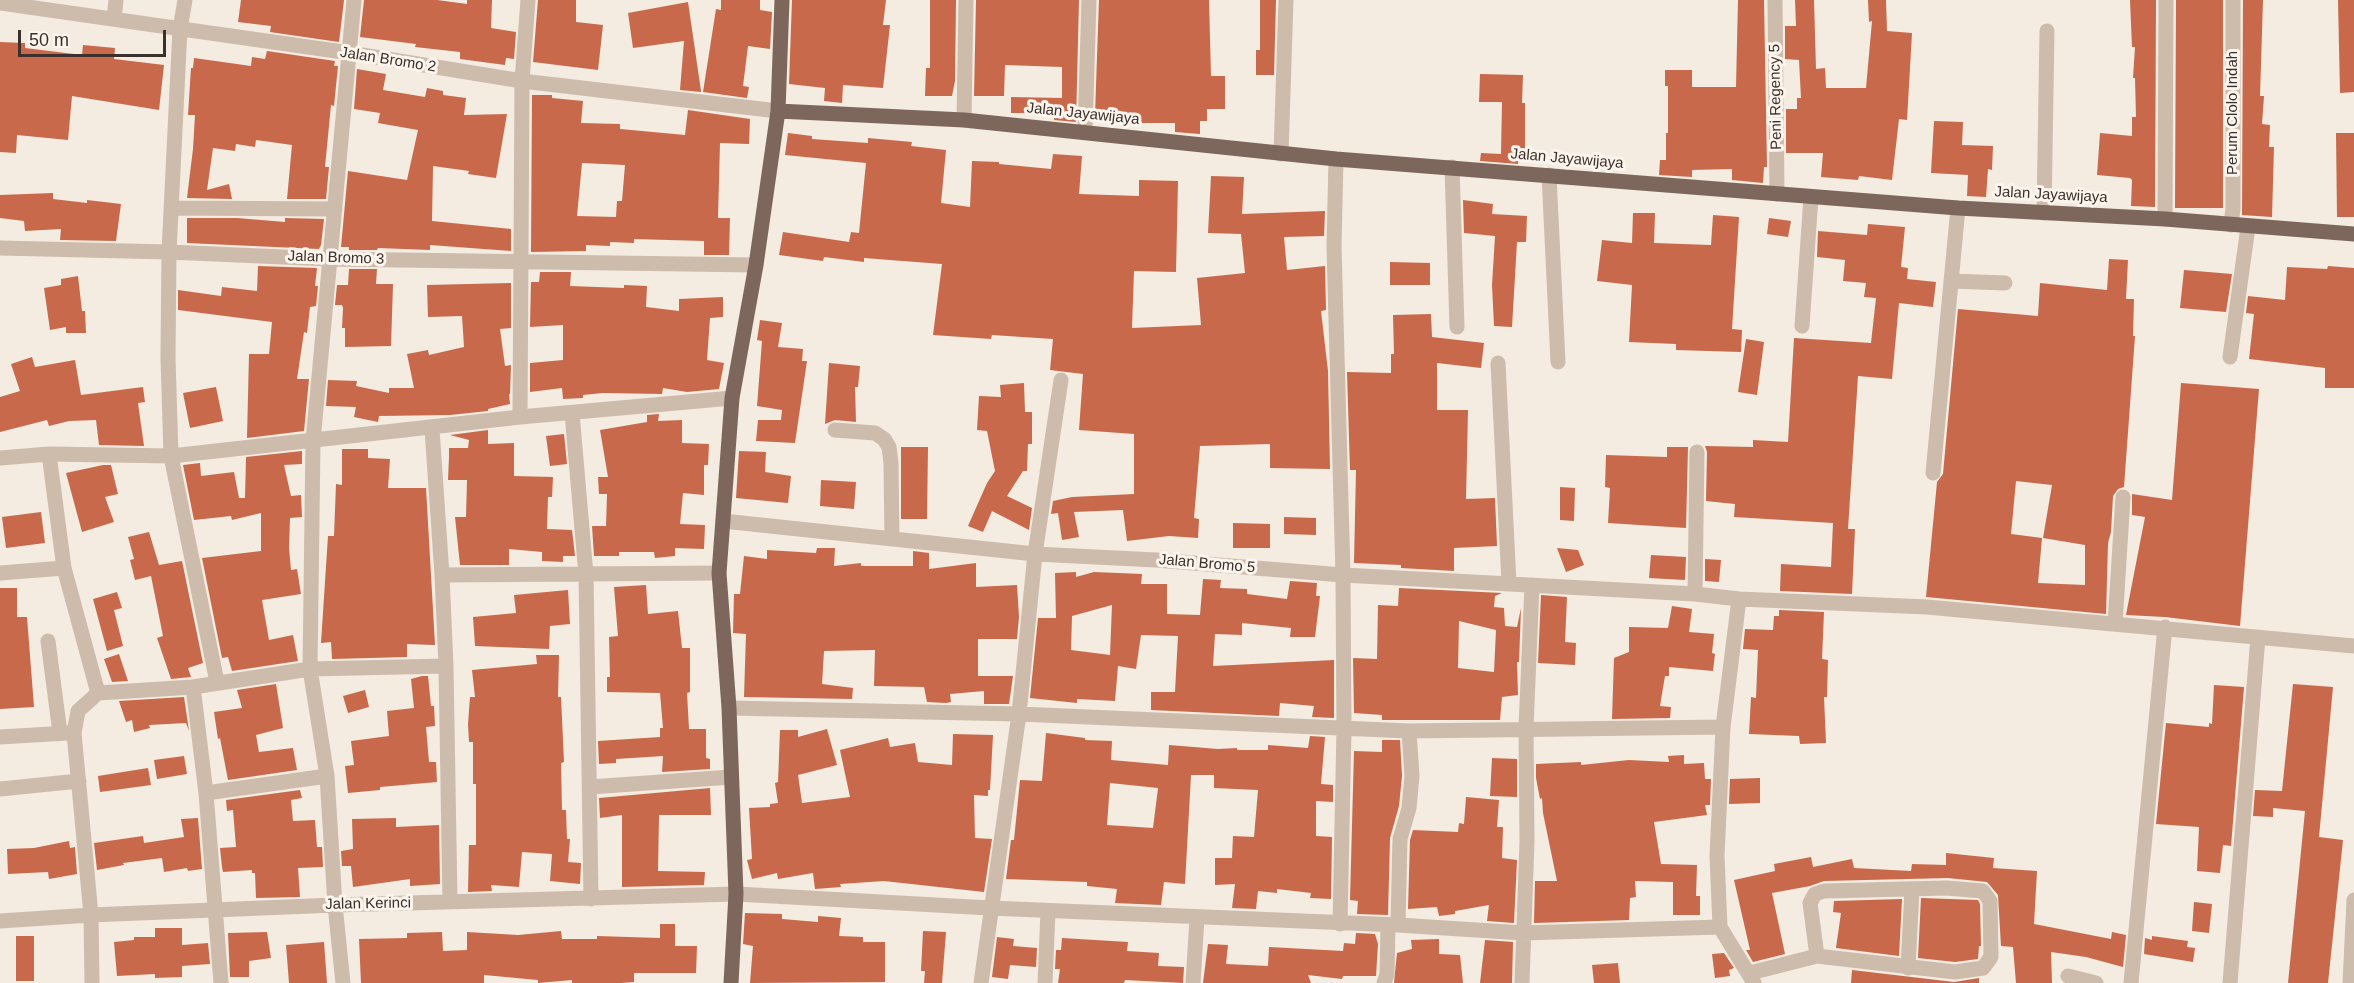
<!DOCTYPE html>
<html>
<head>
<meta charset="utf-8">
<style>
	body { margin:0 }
	#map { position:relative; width:2354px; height:983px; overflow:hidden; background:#f4ebe1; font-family:Arial,sans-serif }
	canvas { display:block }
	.scale { position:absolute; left:18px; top:30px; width:148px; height:27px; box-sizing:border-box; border:3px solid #3b302b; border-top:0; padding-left:8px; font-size:18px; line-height:21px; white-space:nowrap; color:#3b302b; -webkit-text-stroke:4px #fbf5ee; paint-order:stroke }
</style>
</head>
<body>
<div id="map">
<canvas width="2354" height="983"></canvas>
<div class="scale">50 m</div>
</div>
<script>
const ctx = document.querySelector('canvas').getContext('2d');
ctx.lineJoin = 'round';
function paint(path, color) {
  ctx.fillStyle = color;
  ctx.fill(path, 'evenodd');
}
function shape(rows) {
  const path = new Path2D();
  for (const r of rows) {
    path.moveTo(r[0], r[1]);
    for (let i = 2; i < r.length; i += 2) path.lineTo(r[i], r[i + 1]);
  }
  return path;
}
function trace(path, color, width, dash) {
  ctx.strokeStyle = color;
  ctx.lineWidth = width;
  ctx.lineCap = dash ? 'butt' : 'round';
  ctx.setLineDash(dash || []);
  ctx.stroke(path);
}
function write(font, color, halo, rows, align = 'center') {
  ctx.font = font + ' Arial,sans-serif';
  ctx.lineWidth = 6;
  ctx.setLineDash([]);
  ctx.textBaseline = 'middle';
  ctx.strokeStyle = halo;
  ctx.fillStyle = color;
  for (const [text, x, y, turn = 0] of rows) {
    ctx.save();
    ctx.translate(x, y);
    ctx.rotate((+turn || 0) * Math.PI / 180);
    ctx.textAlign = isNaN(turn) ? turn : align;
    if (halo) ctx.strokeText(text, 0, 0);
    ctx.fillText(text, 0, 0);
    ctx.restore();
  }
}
paint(shape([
	[241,0,344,0,339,42,270,32,271,26,238,22],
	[364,0,437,0,467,4,467,0,492,0,491,28,516,32,514,59,506,58,505,65,460,59,460,52,415,47,416,44,360,37],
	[538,0,576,0,576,22,603,25,598,70,533,62],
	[721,0,760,0,760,10,772,12,770,49,748,46,743,86,749,87,747,98,703,92,716,9,721,10],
	[792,0,886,0,883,25,890,25,883,88,843,85,842,103,824,101,825,88,789,84],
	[930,0,956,0,955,81,952,96,925,96,926,68,930,68],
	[976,0,1079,0,1076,122,1054,120,1054,113,1011,113,1011,97,1062,98,1062,67,1005,65,1004,96,974,96],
	[1099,0,1209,0,1211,76,1225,76,1225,109,1207,109,1207,121,1200,121,1200,134,1175,132,1175,123,1137,123,1137,114,1095,115],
	[1260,0,1276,0,1274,75,1256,75,1256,50,1260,50],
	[1738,0,1764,0,1767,167,1764,167,1763,183,1732,180,1732,169,1692,170,1692,177,1659,175,1660,160,1666,160,1666,133,1668,133,1668,86,1665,86,1665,70,1692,70,1692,87,1736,87],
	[1795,0,1814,0,1816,69,1825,68,1826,88,1866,88,1872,21,1869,22,1868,0,1886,0,1887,31,1912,33,1907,120,1899,119,1892,180,1859,176,1858,180,1821,177,1823,153,1786,153,1786,109,1797,109,1797,98,1801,98,1799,60,1785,59,1785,26,1796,26],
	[2130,0,2156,0,2155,207,2131,206,2132,180,2130,178,2097,175,2100,133,2132,136,2132,117,2136,117,2135,78,2133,78,2135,47,2132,47],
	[2176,0,2223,0,2223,208,2175,208],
	[2243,0,2263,0,2260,96,2264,96,2262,124,2270,125,2269,147,2274,147,2272,217,2242,215],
	[2338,0,2354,0,2354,92,2340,93],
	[688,2,701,91,701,92,680,90,684,41,633,48,628,13],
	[0,42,25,43,25,48,82,55,83,45,115,48,114,59,164,65,159,110,72,96,68,140,17,135,16,153,0,152],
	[267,51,335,61,334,66,338,66,334,106,331,105,325,167,329,167,326,199,287,199,292,145,256,140,255,147,236,144,235,151,213,148,207,190,229,184,232,199,187,198,193,149,195,115,188,115,191,68,193,68,194,58,251,66,252,57,265,59],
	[357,69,386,74,383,90,425,97,427,88,443,91,443,95,466,98,464,115,507,114,496,178,468,174,469,171,433,166,432,221,511,229,511,251,430,245,430,250,378,248,377,250,349,250,349,247,341,247,348,171,407,180,418,130,378,123,380,113,354,109],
	[1480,74,1523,75,1522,103,1525,103,1525,152,1518,152,1518,164,1480,161,1481,153,1501,154,1502,102,1479,102],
	[532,95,552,95,552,98,583,101,581,123,620,124,620,129,685,135,688,110,750,119,749,144,720,143,718,218,730,218,729,255,704,255,704,241,634,239,634,243,610,242,610,246,586,245,586,251,531,252],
	[582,163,625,165,622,201,617,201,616,217,577,216],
	[1934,121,1963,122,1962,145,1993,146,1992,170,1988,169,1986,197,1967,196,1968,175,1931,173],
	[788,133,812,136,812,139,868,143,868,138,912,142,911,146,946,150,941,203,970,207,972,161,999,162,999,164,1051,169,1053,154,1082,156,1079,194,1139,196,1139,180,1178,181,1176,272,1134,271,1132,328,1201,325,1197,278,1245,273,1241,234,1208,233,1211,176,1244,177,1242,214,1325,211,1324,236,1284,237,1287,270,1325,266,1326,310,1321,311,1328,371,1330,469,1270,468,1270,444,1200,446,1194,518,1199,519,1198,538,1169,536,1127,541,1123,510,1074,512,1079,537,1062,540,1058,513,1051,514,1053,501,1072,497,1134,494,1134,434,1079,430,1083,374,1050,370,1053,339,992,335,991,339,933,335,942,264,864,258,864,262,824,257,823,261,779,255,783,232,849,242,851,232,859,233,866,163,785,155],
	[2336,133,2354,133,2354,217,2337,217],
	[53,193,53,199,87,203,87,200,121,204,116,241,60,240,61,229,25,231,24,221,0,218,0,195],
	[1463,200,1493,204,1492,214,1527,216,1526,242,1517,242,1512,327,1494,326,1492,285,1495,236,1464,233],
	[1633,213,1655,213,1654,243,1711,245,1713,215,1739,217,1732,329,1742,330,1741,352,1676,350,1676,344,1629,342,1632,285,1597,281,1602,240,1632,243],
	[187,218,237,218,285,222,285,218,324,219,321,245,319,249,187,243],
	[1769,218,1791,221,1788,237,1767,234],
	[1868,224,1905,227,1901,267,1908,268,1907,279,1936,282,1933,307,1899,303,1892,379,1858,376,1848,529,1855,529,1852,594,1780,591,1781,564,1831,567,1833,523,1734,517,1735,504,1706,501,1707,452,1705,446,1753,447,1753,440,1788,442,1794,338,1871,343,1876,298,1864,297,1866,283,1843,281,1845,260,1817,257,1818,231,1867,235],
	[2109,259,2128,260,2126,299,2134,299,2133,336,2135,336,2124,487,2118,489,2113,496,2111,532,2108,543,2106,614,1926,597,1937,482,1943,474,1958,309,2038,316,2040,283,2107,290],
	[2016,481,2052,485,2043,538,2085,545,2085,585,2038,583,2042,538,2011,534],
	[1390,262,1430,263,1430,285,1390,285],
	[258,266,317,268,315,286,318,286,316,306,310,307,307,333,304,332,297,379,309,379,304,431,247,438,249,354,269,354,272,322,178,310,178,290,221,296,222,287,257,291],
	[2328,266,2354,268,2354,388,2325,388,2325,368,2249,359,2254,314,2246,313,2248,296,2285,300,2287,267,2327,269],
	[349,269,377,269,376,284,393,284,391,346,345,347,345,328,342,328,343,308,342,305,335,305,337,285,348,285],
	[2184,270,2232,274,2226,312,2180,308],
	[540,272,571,272,570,286,624,288,624,285,647,286,646,307,679,311,679,299,723,297,723,317,710,318,707,360,724,363,719,389,687,392,663,388,662,394,603,393,583,395,583,398,563,399,562,388,530,392,530,363,563,360,563,325,530,327,531,282,539,282],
	[78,276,82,311,85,311,86,333,66,333,66,327,50,330,44,288,61,285,61,279],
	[511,283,511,328,500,329,505,366,511,365,510,394,509,394,510,404,488,409,488,411,450,415,379,416,378,422,354,417,356,407,326,406,328,380,357,381,356,386,389,393,389,388,414,388,407,354,428,350,429,355,464,347,462,316,428,317,427,285],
	[1431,314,1432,337,1484,343,1481,368,1437,363,1437,410,1468,410,1466,499,1495,498,1497,546,1454,548,1454,571,1401,568,1401,565,1354,563,1356,470,1350,470,1347,372,1391,373,1391,354,1394,354,1393,315],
	[760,320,782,323,778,347,803,349,802,361,807,361,795,443,756,441,758,420,781,420,782,410,757,406,762,341,757,340],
	[1746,339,1764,342,1757,395,1738,392],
	[32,357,35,367,75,360,81,395,143,387,145,402,138,403,144,446,99,445,96,420,69,421,49,426,47,420,0,432,0,397,20,391,11,364],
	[829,363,860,366,858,387,855,387,856,422,835,420,825,424],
	[1024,383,1025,412,1032,412,1032,444,1028,444,1027,471,1023,471,1007,496,1032,508,1029,530,992,511,983,532,968,526,987,483,995,471,987,431,977,430,979,396,1001,397,1000,385],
	[2181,383,2259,389,2240,626,2165,617,2126,615,2145,517,2132,515,2132,494,2172,500],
	[216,387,223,421,190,428,183,393],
	[659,414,658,421,682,420,682,443,709,444,708,465,704,465,704,495,683,493,680,524,705,525,704,549,675,548,675,556,655,558,654,552,619,552,619,556,594,556,592,526,606,526,607,494,599,494,598,477,608,477,600,430,647,422,647,415],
	[488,430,488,444,514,443,514,476,553,477,552,497,548,497,547,529,572,530,575,556,563,556,563,562,542,561,542,552,509,549,509,565,460,565,455,517,466,517,467,480,448,480,449,457,449,448,468,448,469,440,450,435],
	[564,434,567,464,550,466,546,436],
	[901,447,928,447,927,519,901,519],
	[1667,447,1688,447,1686,528,1608,523,1610,488,1605,487,1606,455,1667,457],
	[342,449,368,449,368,458,390,459,388,488,426,488,435,645,407,644,407,657,332,659,331,642,321,643,328,536,334,536,336,484,342,485],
	[302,451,302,464,284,465,291,496,301,495,302,517,290,518,289,548,291,570,297,569,301,594,262,600,269,640,293,635,298,661,232,671,228,657,222,658,202,558,261,551,261,513,232,520,231,516,194,520,183,465,200,463,201,476,234,472,239,498,245,498,246,457],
	[739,451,766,452,765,472,791,476,788,503,736,498],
	[103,465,111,465,118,494,105,497,114,522,82,532,66,473],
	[821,480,856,482,854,509,820,506],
	[1560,487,1575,488,1574,521,1560,520],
	[41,512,45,543,6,548,2,517],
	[1284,517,1316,518,1316,535,1284,534],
	[1233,523,1270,524,1270,548,1233,548],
	[149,532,159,565,182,561,203,663,188,668,191,677,171,679,157,638,163,636,151,576,135,580,130,560,134,559,128,537],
	[817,548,835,548,834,566,861,563,861,566,913,566,913,551,929,553,929,569,976,563,976,587,1017,585,1019,617,1017,639,978,639,978,676,1013,676,1009,704,984,704,984,691,950,694,951,702,946,703,927,702,924,687,874,686,875,650,824,651,822,684,853,688,852,699,744,697,746,634,733,633,734,594,740,594,744,556,767,559,767,550,816,553],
	[1557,548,1578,550,1584,565,1566,572],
	[1651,555,1686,557,1685,580,1649,578],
	[1705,559,1721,560,1719,582,1705,581],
	[1076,572,1076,577,1094,572,1142,574,1141,584,1167,584,1167,614,1200,615,1203,579,1221,580,1220,588,1247,589,1247,594,1287,599,1290,581,1317,583,1316,596,1320,596,1315,637,1290,637,1291,628,1242,623,1242,635,1215,634,1213,666,1334,660,1334,718,1312,717,1314,706,1280,703,1279,716,1151,710,1151,692,1175,692,1178,636,1141,635,1136,669,1118,666,1115,701,1077,699,1077,703,1030,698,1038,618,1056,618,1055,573],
	[1112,605,1110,655,1071,650,1072,616],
	[646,585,648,614,678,611,682,648,690,648,690,692,687,693,689,729,706,729,706,758,710,759,710,769,662,772,663,756,616,759,616,763,599,764,598,741,660,737,660,728,663,728,660,693,607,692,607,677,610,677,609,637,618,636,614,587],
	[0,588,17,588,17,617,27,617,34,707,0,709],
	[1399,588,1502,593,1495,596,1494,607,1504,608,1505,626,1517,627,1521,608,1519,662,1517,662,1518,695,1502,697,1500,720,1382,720,1382,715,1354,713,1353,658,1377,659,1378,605,1398,606],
	[1459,621,1496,630,1494,672,1458,668],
	[568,590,570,624,550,626,549,649,475,646,473,617,516,613,514,595],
	[117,592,122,608,114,610,123,646,107,651,93,599],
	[1541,595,1567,597,1565,642,1576,643,1575,665,1538,663],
	[1672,606,1692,609,1689,632,1714,634,1712,653,1715,654,1713,671,1669,667,1669,676,1665,676,1660,706,1671,707,1670,718,1612,719,1614,658,1629,652,1629,627,1668,628],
	[1779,610,1824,612,1822,659,1828,660,1827,697,1824,697,1826,743,1800,744,1799,736,1749,734,1751,697,1756,698,1758,650,1743,649,1745,629,1773,630,1774,616,1779,616],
	[119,654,128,681,112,682,104,659],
	[536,655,559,655,558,697,561,697,564,762,561,763,562,810,566,810,567,839,570,839,568,862,581,863,580,884,550,881,552,854,522,852,519,887,491,885,492,891,468,892,469,845,476,845,476,784,473,784,473,742,469,742,468,724,470,697,475,697,472,670,537,664],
	[422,676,428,676,431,706,434,706,435,726,426,727,429,762,436,762,437,782,380,787,380,790,348,793,345,766,354,765,351,741,389,736,387,711,414,708,411,679],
	[276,684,283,728,256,735,259,752,293,748,297,770,228,780,220,738,218,739,214,712,242,708,237,690],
	[2293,684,2333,687,2319,837,2343,840,2328,983,2288,983,2305,811,2273,808,2273,817,2253,816,2255,790,2282,791],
	[2214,685,2244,687,2231,846,2223,845,2220,873,2197,871,2199,827,2156,824,2166,723,2209,727,2209,723,2212,724],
	[365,690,369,707,348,713,343,696],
	[184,697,189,731,186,723,149,725,150,728,134,732,132,720,126,722,119,701],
	[827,729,837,765,798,775,802,803,850,797,840,750,888,738,890,747,915,743,918,762,952,765,953,734,993,735,990,790,988,790,988,796,974,795,975,838,992,839,984,892,884,881,840,884,841,887,815,889,813,873,778,879,777,873,752,879,747,860,752,859,749,808,770,807,770,804,778,803,775,783,778,782,780,730,798,730,798,737],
	[1046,733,1085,738,1085,740,1112,741,1111,760,1168,765,1169,745,1218,749,1237,748,1237,750,1268,750,1268,745,1308,748,1310,736,1325,737,1321,784,1333,785,1333,802,1316,801,1316,836,1332,837,1331,899,1310,898,1311,893,1277,889,1277,893,1258,891,1256,909,1232,908,1235,884,1215,885,1215,858,1232,858,1233,836,1254,837,1258,790,1214,788,1214,775,1191,775,1185,884,1164,882,1161,905,1115,903,1117,889,1087,886,1087,882,1006,879,1011,840,1014,840,1020,780,1042,781],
	[1110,783,1158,788,1153,828,1107,825],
	[1382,740,1400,740,1402,776,1399,806,1390,838,1388,915,1357,914,1358,901,1350,900,1354,751,1382,752],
	[1684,755,1684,764,1704,763,1705,779,1711,779,1710,805,1705,805,1707,815,1654,822,1661,864,1697,865,1696,896,1700,896,1700,915,1673,915,1673,882,1635,881,1636,897,1630,898,1629,920,1534,923,1535,881,1557,881,1543,813,1542,798,1540,799,1536,778,1536,764,1581,762,1581,765,1629,760,1669,762,1668,756],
	[184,756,187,774,157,779,154,760],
	[1492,758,1517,759,1517,797,1490,796],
	[148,768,151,785,100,792,98,776],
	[1760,778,1760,803,1729,804,1730,779],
	[710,788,711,815,659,815,658,871,705,872,704,885,622,887,622,815,600,818,599,798],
	[300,790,302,798,291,800,293,821,315,820,317,847,322,847,323,867,298,868,300,897,256,898,255,873,252,873,252,870,223,872,222,867,220,848,236,847,233,810,227,811,226,800],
	[1466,797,1499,800,1497,827,1503,827,1502,858,1517,860,1514,923,1487,921,1489,905,1455,911,1455,914,1439,916,1437,907,1408,909,1410,840,1413,830,1458,832,1459,823,1464,824],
	[198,818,202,869,188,871,187,868,164,872,162,858,123,863,124,865,97,870,94,843,143,836,144,843,184,837,181,819],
	[396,818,396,827,439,825,440,884,410,886,410,879,353,887,351,866,342,866,341,851,353,849,352,819],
	[69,841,70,848,75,847,77,874,49,879,48,872,8,874,7,849,34,848],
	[1946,853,1994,858,1993,868,2037,871,2034,924,2111,939,2112,932,2126,935,2123,967,2086,957,2051,952,2052,983,2016,983,2013,947,2001,946,1998,895,1987,882,1948,878,1824,881,1810,886,1772,893,1785,954,1753,962,1746,950,1750,950,1734,880,1775,871,1774,864,1811,857,1813,867,1852,859,1854,868,1911,871,1912,864,1946,865],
	[1921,898,1978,900,1980,904,1981,946,1979,946,1978,959,1955,962,1918,958],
	[1902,899,1899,956,1836,948,1841,913,1833,912,1834,901],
	[2194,902,2212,904,2209,933,2192,931],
	[745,913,782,914,782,919,818,922,818,916,841,918,839,936,863,937,863,942,885,942,885,982,750,983,753,946,743,944],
	[660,924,675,924,675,946,697,946,696,973,634,973,634,982,621,983,572,983,572,980,538,983,538,980,484,975,484,983,361,983,359,939,407,938,407,933,442,932,443,951,467,950,467,932,518,935,561,931,562,939,597,939,597,936,660,938],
	[155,928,182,928,182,945,208,943,210,964,182,966,182,977,155,978,155,974,117,976,114,942,134,940,134,937,155,937],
	[923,931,946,932,942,983,924,983,925,971,921,971],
	[267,932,271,958,249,961,249,977,230,977,228,933],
	[1356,933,1375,934,1378,944,1376,976,1343,976,1342,979,1308,975,1311,983,1203,983,1208,944,1228,945,1226,964,1268,966,1269,947,1343,951,1344,943,1355,944],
	[16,936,34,936,34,981,16,981],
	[2152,936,2188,941,2187,947,2195,948,2193,962,2144,954,2145,938,2152,940],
	[997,937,1014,939,1013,946,1037,948,1036,967,1010,965,1008,979,992,977],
	[1062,938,1128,942,1127,951,1159,953,1158,966,1184,967,1183,983,1125,980,1124,983,1058,983,1060,969,1055,969,1056,950,1061,950],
	[1439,939,1439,954,1460,955,1463,983,1394,983,1397,953,1412,949,1411,940],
	[1485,940,1513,942,1512,983,1480,983],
	[324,942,327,983,289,983,286,945],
	[1724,953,1734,968,1729,970,1730,976,1715,978,1712,954],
	[1618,963,1620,983,1594,983,1592,965],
	[1852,970,1954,982,1979,978,1979,983,1851,983]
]), '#c8694b');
trace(shape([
	[185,0,180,29,169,252,329,259,756,265],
	[354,0,313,441,310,669,446,666],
	[1775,0,1777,194],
	[0,3,350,53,522,81,778,111],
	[114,19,116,0],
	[964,120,966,0],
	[1085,132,1089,0],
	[1281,154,1286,0],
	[1336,159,1334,246,1343,575,1695,594,1739,599,1927,607,2354,646],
	[1452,167,1457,327],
	[1549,175,1558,362],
	[171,208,335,209],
	[2044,213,2047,31],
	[2165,219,2166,0],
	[2231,225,2233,208,2233,0],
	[0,248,169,252,168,357,171,456,217,682],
	[1952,281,2005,283],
	[1802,326,1811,197],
	[2230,357,2248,227],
	[1498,363,1509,583],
	[572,413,586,575,591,899],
	[520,417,522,81,528,0],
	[432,429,442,575,446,666,450,902],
	[835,430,875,433,884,439,889,447,891,463,892,539],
	[49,454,64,568,98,693,78,711,74,733,91,915,92,983],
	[0,458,49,454,171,456,520,417,732,398],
	[1933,473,1958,208],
	[723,521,1035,554,1156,560,1343,575,1344,728,1340,924],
	[0,573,64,568],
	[442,575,719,573],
	[1695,594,1697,452],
	[1739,599,1723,727,1717,856,1720,927,1754,983],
	[2115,624,2123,497],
	[48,641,60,733],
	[193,687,310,669,327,776,335,905,343,983],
	[98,693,193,687,206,793,221,983],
	[729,708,1019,714,1409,731,1723,727],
	[0,737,68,733],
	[590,787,731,777],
	[0,789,79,781],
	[206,793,327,776],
	[0,921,91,915,335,905,736,894,990,908,1398,925,1523,933,1720,927],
	[1398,925,1400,839,1409,808,1412,776,1409,731],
	[1908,968,1912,889],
	[1750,973,1817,956,1810,903,1815,894,1824,891,1947,888,1983,891,1990,901,1991,957,1983,968,1955,972,1817,956],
	[2068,976,2096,983],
	[981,983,1019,714,1035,554,1061,380],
	[1045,983,1048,911],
	[1193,983,1197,918],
	[1384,983,1387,974,1388,926],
	[1522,983,1527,841,1526,728,1532,585],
	[2131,983,2165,627],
	[2230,983,2258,637],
	[2350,983,2354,900]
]), '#cdbbac', 15);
trace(shape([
	[778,111,964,120,1336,159,1958,208,2165,219,2354,234],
	[731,983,736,894,729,708,719,573,732,398,756,265,778,111,782,0]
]), '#7d675c', 15);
write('15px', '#3b302b', '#fbf5ee', [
	["Jalan Bromo 2",388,60,9],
	["Peni Regency 5",1776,97,-91],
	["Perum Clolo Indah",2233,113,-90],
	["Jalan Jayawijaya",1083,114,6],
	["Jalan Jayawijaya",1567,159,5],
	["Jalan Jayawijaya",2051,195,3],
	["Jalan Bromo 3",336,258,2],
	["Jalan Bromo 5",1207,564,5],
	["Jalan Kerinci",368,904,-1]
]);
</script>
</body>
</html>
